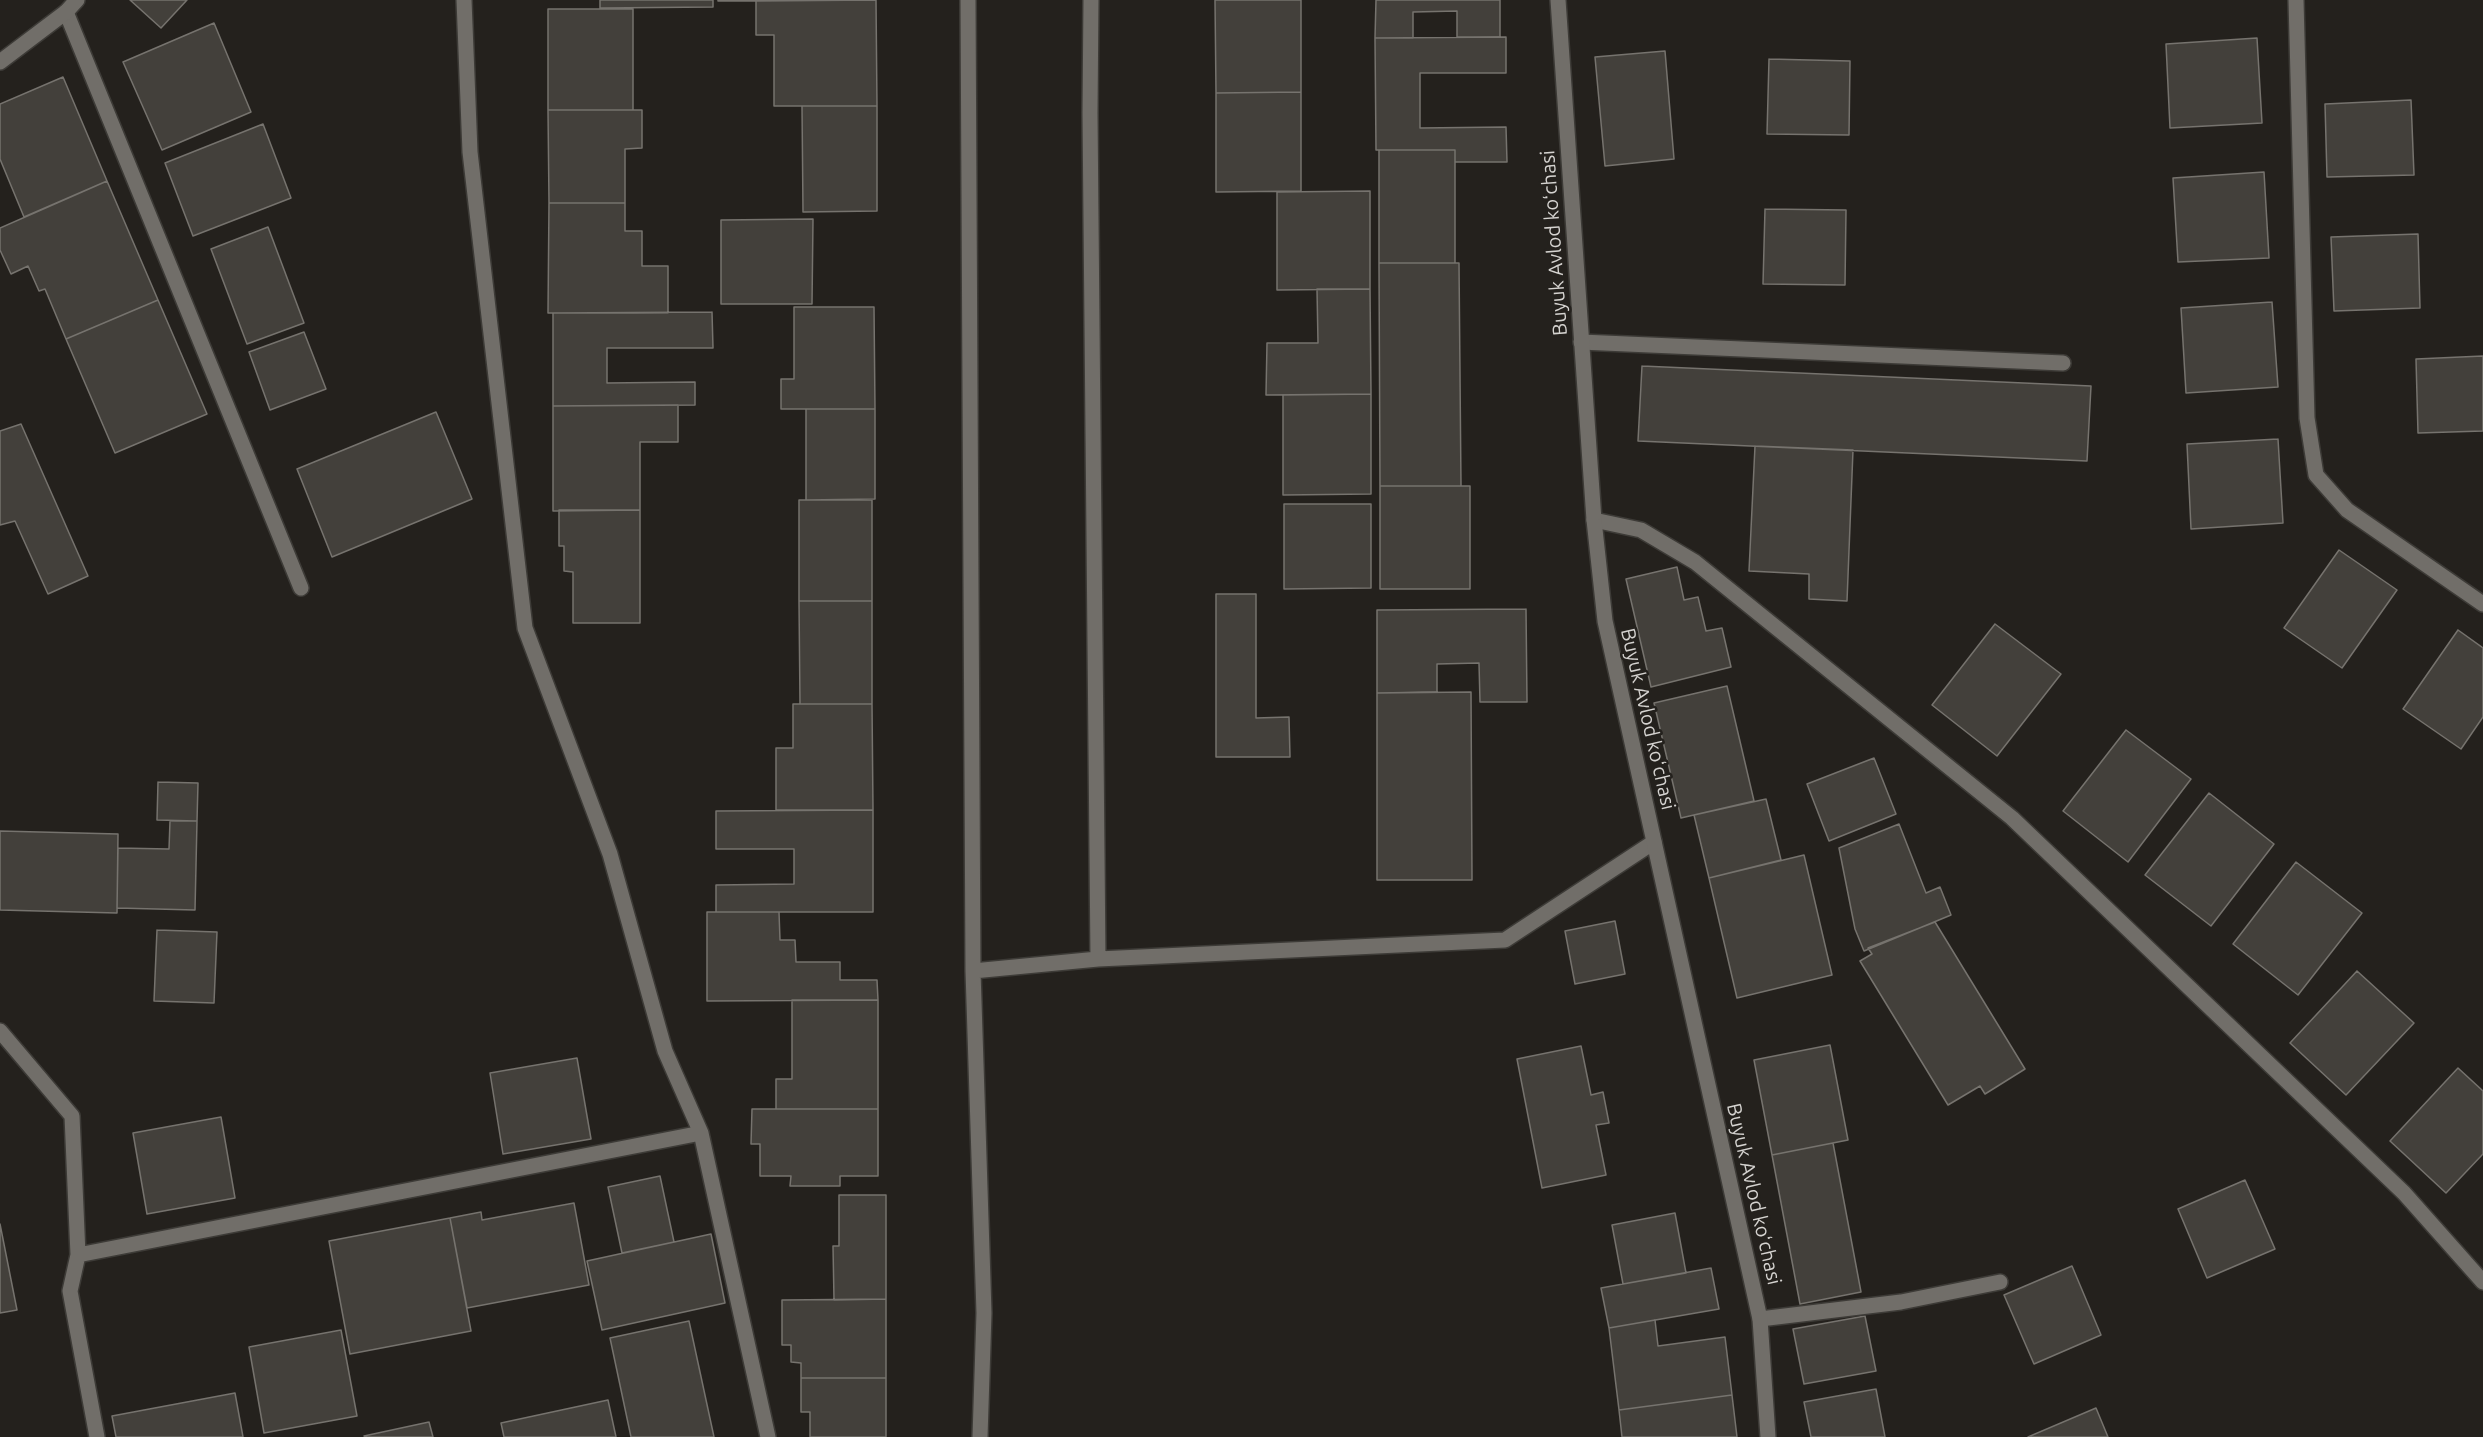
<!DOCTYPE html>
<html>
<head>
<meta charset="utf-8">
<style>
	body { margin:0 }
	canvas { display:block; background:#24211d }
</style>
</head>
<body>
<canvas width="2483" height="1437"></canvas>
<script>
const ctx = document.querySelector('canvas').getContext('2d');
ctx.lineJoin = 'round';
function paint(path, color) {
  ctx.fillStyle = color;
  ctx.fill(path, 'evenodd');
}
function shape(rows) {
  const path = new Path2D();
  for (const r of rows) {
    path.moveTo(r[0], r[1]);
    for (let i = 2; i < r.length; i += 2) path.lineTo(r[i], r[i + 1]);
  }
  return path;
}
function trace(path, color, width, dash) {
  ctx.strokeStyle = color;
  ctx.lineWidth = width;
  ctx.lineCap = dash ? 'butt' : 'round';
  ctx.setLineDash(dash || []);
  ctx.stroke(path);
}
function write(font, color, halo, rows, align = 'center') {
  ctx.font = font + ' Ubuntu,sans-serif';
  ctx.lineWidth = 5;
  ctx.setLineDash([]);
  ctx.textBaseline = 'middle';
  ctx.strokeStyle = halo;
  ctx.fillStyle = color;
  for (const [text, x, y, turn = 0] of rows) {
    ctx.save();
    ctx.translate(x, y);
    ctx.rotate((+turn || 0) * Math.PI / 180);
    ctx.textAlign = isNaN(turn) ? turn : align;
    if (halo) ctx.strokeText(text, 0, 0);
    ctx.fillText(text, 0, 0);
    ctx.restore();
  }
}
const building = shape([
	[130,0,187,0,161,28,130,0],
	[600,0,713,0,713,7,600,8,600,0],
	[718,0,876,0,718,1,718,0],
	[876,0,877,106,774,106,774,35,756,35,756,1,876,0],
	[1215,0,1301,0,1301,92,1216,93,1215,0],
	[1376,0,1500,0,1500,37,1457,37,1457,11,1413,12,1413,38,1375,38,1376,0],
	[548,9,633,9,633,110,548,110,548,9],
	[214,23,251,112,162,150,123,62,214,23],
	[1506,37,1506,73,1420,73,1420,128,1506,127,1507,162,1455,162,1455,150,1376,150,1375,38,1506,37],
	[2257,38,2262,123,2170,128,2166,44,2257,38],
	[1665,51,1674,159,1605,166,1595,57,1665,51],
	[1769,59,1850,61,1849,135,1767,134,1769,59],
	[63,77,107,181,24,217,0,159,0,104,63,77],
	[1301,92,1301,191,1216,192,1216,93,1301,92],
	[2411,100,2414,175,2327,177,2325,104,2411,100],
	[802,106,877,106,877,211,803,212,802,106],
	[548,110,642,110,642,148,625,149,625,203,549,203,548,110],
	[263,124,291,198,193,236,165,163,263,124],
	[1379,150,1455,150,1455,263,1379,263,1379,150],
	[2264,172,2269,258,2178,262,2173,178,2264,172],
	[107,181,158,300,66,339,45,289,39,291,28,266,11,274,0,250,0,228,107,181],
	[1370,191,1370,289,1277,290,1277,192,1370,191],
	[549,203,625,203,625,231,642,231,642,266,668,266,668,313,548,313,549,203],
	[1765,209,1846,210,1845,285,1763,284,1765,209],
	[813,219,812,304,721,304,721,220,813,219],
	[268,227,304,323,247,344,211,249,268,227],
	[2418,234,2420,308,2334,311,2331,237,2418,234],
	[1379,263,1459,263,1461,486,1380,486,1379,263],
	[1317,289,1370,289,1371,394,1266,395,1267,343,1318,343,1317,289],
	[158,300,207,414,115,453,66,339,158,300],
	[2272,302,2278,387,2186,393,2181,308,2272,302],
	[794,307,874,307,875,409,781,409,781,379,794,379,794,307],
	[712,312,713,348,607,348,607,383,695,382,695,405,553,406,553,313,712,312],
	[304,332,326,389,270,410,249,352,304,332],
	[2483,356,2483,431,2418,433,2416,359,2483,356],
	[1642,366,2091,386,2087,461,1638,441,1642,366],
	[1371,394,1371,494,1283,495,1283,395,1371,394],
	[678,405,678,442,640,442,640,510,553,511,553,406,678,405],
	[806,409,875,409,875,499,806,500,806,409],
	[436,412,472,499,332,557,297,469,436,412],
	[21,424,88,576,48,594,15,521,0,525,0,431,21,424],
	[2278,439,2283,523,2191,529,2187,444,2278,439],
	[1755,446,1853,450,1847,601,1809,599,1809,574,1749,571,1755,446],
	[1380,486,1470,486,1470,589,1380,589,1380,486],
	[799,500,872,500,872,601,799,601,799,500],
	[1284,504,1371,504,1371,588,1284,589,1284,504],
	[559,510,640,510,640,623,573,623,573,572,564,571,564,546,559,546,559,510],
	[2339,550,2397,590,2342,668,2284,628,2339,550],
	[1677,567,1684,600,1698,597,1706,631,1722,628,1731,667,1651,687,1626,579,1677,567],
	[1216,594,1256,594,1256,718,1289,717,1290,757,1216,757,1216,594],
	[799,601,872,601,872,704,800,704,799,601],
	[1526,609,1527,702,1480,702,1479,663,1437,664,1437,692,1377,693,1377,610,1526,609],
	[1995,624,2061,674,1997,756,1932,705,1995,624],
	[2458,630,2483,648,2483,717,2461,749,2403,709,2458,630],
	[1727,686,1754,801,1681,818,1654,703,1727,686],
	[1471,692,1472,880,1377,880,1377,693,1471,692],
	[793,704,872,704,873,810,776,810,776,748,793,748,793,704],
	[2126,730,2191,779,2128,862,2063,811,2126,730],
	[1874,758,1896,814,1829,841,1807,784,1874,758],
	[158,782,198,783,197,821,157,820,158,782],
	[2209,793,2274,844,2211,926,2145,875,2209,793],
	[1766,799,1781,860,1709,878,1694,815,1766,799],
	[873,810,873,912,716,912,716,885,794,884,794,849,716,849,716,811,873,810],
	[170,821,197,821,195,910,117,908,118,848,169,849,170,821],
	[1899,824,1926,893,1940,887,1951,915,1864,951,1855,929,1839,848,1899,824],
	[0,831,118,834,117,913,0,910,0,831],
	[1804,855,1832,975,1737,998,1709,878,1804,855],
	[2296,862,2362,913,2298,995,2233,944,2296,862],
	[707,912,779,912,780,940,795,940,796,962,840,962,840,980,877,980,878,1000,707,1001,707,912],
	[1615,921,1625,974,1575,984,1565,931,1615,921],
	[1935,922,2025,1069,1985,1094,1980,1086,1948,1105,1860,961,1872,954,1868,948,1935,922],
	[157,930,217,932,214,1003,154,1001,157,930],
	[2357,971,2414,1023,2346,1095,2290,1043,2357,971],
	[792,1000,878,1000,878,1109,776,1109,776,1079,792,1079,792,1000],
	[1830,1045,1848,1140,1772,1155,1754,1060,1830,1045],
	[1581,1046,1591,1095,1603,1092,1609,1123,1596,1125,1606,1175,1542,1188,1517,1059,1581,1046],
	[577,1058,591,1139,503,1154,490,1073,577,1058],
	[2458,1068,2483,1091,2483,1154,2446,1193,2390,1141,2458,1068],
	[752,1109,878,1109,878,1176,840,1176,840,1186,790,1186,791,1176,760,1176,760,1144,751,1144,752,1109],
	[221,1117,235,1198,147,1214,133,1133,221,1117],
	[1833,1143,1861,1292,1800,1304,1772,1155,1833,1143],
	[660,1176,674,1242,622,1253,608,1187,660,1176],
	[2245,1180,2275,1249,2207,1278,2178,1209,2245,1180],
	[839,1195,886,1195,886,1299,834,1300,833,1246,839,1246,839,1195],
	[574,1203,589,1285,467,1308,450,1218,481,1212,482,1220,574,1203],
	[1675,1213,1686,1273,1623,1284,1612,1225,1675,1213],
	[450,1218,471,1331,350,1354,329,1241,450,1218],
	[0,1224,17,1310,0,1313,0,1224],
	[711,1234,725,1303,602,1330,587,1261,711,1234],
	[2072,1266,2101,1335,2034,1364,2004,1295,2072,1266],
	[1711,1268,1719,1309,1609,1328,1601,1288,1711,1268],
	[886,1299,886,1378,801,1378,801,1363,791,1362,791,1345,782,1345,782,1300,886,1299],
	[1865,1316,1876,1371,1804,1384,1793,1329,1865,1316],
	[1655,1320,1658,1346,1725,1337,1732,1395,1619,1410,1609,1328,1655,1320],
	[689,1321,714,1437,631,1437,610,1338,689,1321],
	[341,1330,357,1416,264,1433,249,1347,341,1330],
	[801,1378,886,1378,886,1437,810,1437,810,1412,801,1412,801,1378],
	[1876,1389,1885,1437,1811,1437,1804,1402,1876,1389],
	[235,1393,243,1437,116,1437,112,1416,235,1393],
	[1732,1395,1737,1437,1622,1437,1619,1410,1732,1395],
	[608,1400,616,1437,504,1437,501,1423,608,1400],
	[2096,1408,2108,1437,2028,1437,2096,1408],
	[429,1422,433,1437,365,1437,364,1436,429,1422]
]);
paint(building, '#43403b');
trace(building, '#76736e', 1.5);
const service = shape([
	[66,12,301,588],
	[1581,342,2063,363],
	[1760,1319,1901,1302,2000,1282]
]);
const minor = shape([
	[464,0,470,152,525,628,610,854,665,1051,701,1133,768,1437],
	[968,0,973,971],
	[1091,0,1090,113,1098,959],
	[2296,0,2307,418,2316,475,2347,510,2483,604],
	[0,62,66,12,77,0],
	[1594,520,1641,530,1695,562,2012,818,2404,1193,2483,1282],
	[0,1031,72,1116,78,1255,70,1291,97,1437],
	[78,1255,701,1133],
	[980,1437,984,1313,973,971,1098,959,1505,940,1654,842]
]);
const tertiary = shape([
	[1558,0,1594,520,1605,621,1760,1319,1768,1437]
]);
trace(service, '#3d3b37', 18);
trace(minor, '#3d3b37', 18);
trace(tertiary, '#3d3b37', 18);
trace(service, '#716e69', 15);
trace(minor, '#716e69', 15);
trace(tertiary, '#716e69', 15);
write('20px', '#d5d3d0', '#24211d', [
	["Buyuk Avlod koʻchasi",1554,243,-94],
	["Buyuk Avlod koʻchasi",1648,719,77],
	["Buyuk Avlod koʻchasi",1754,1194,77]
]);
</script>
</body>
</html>
